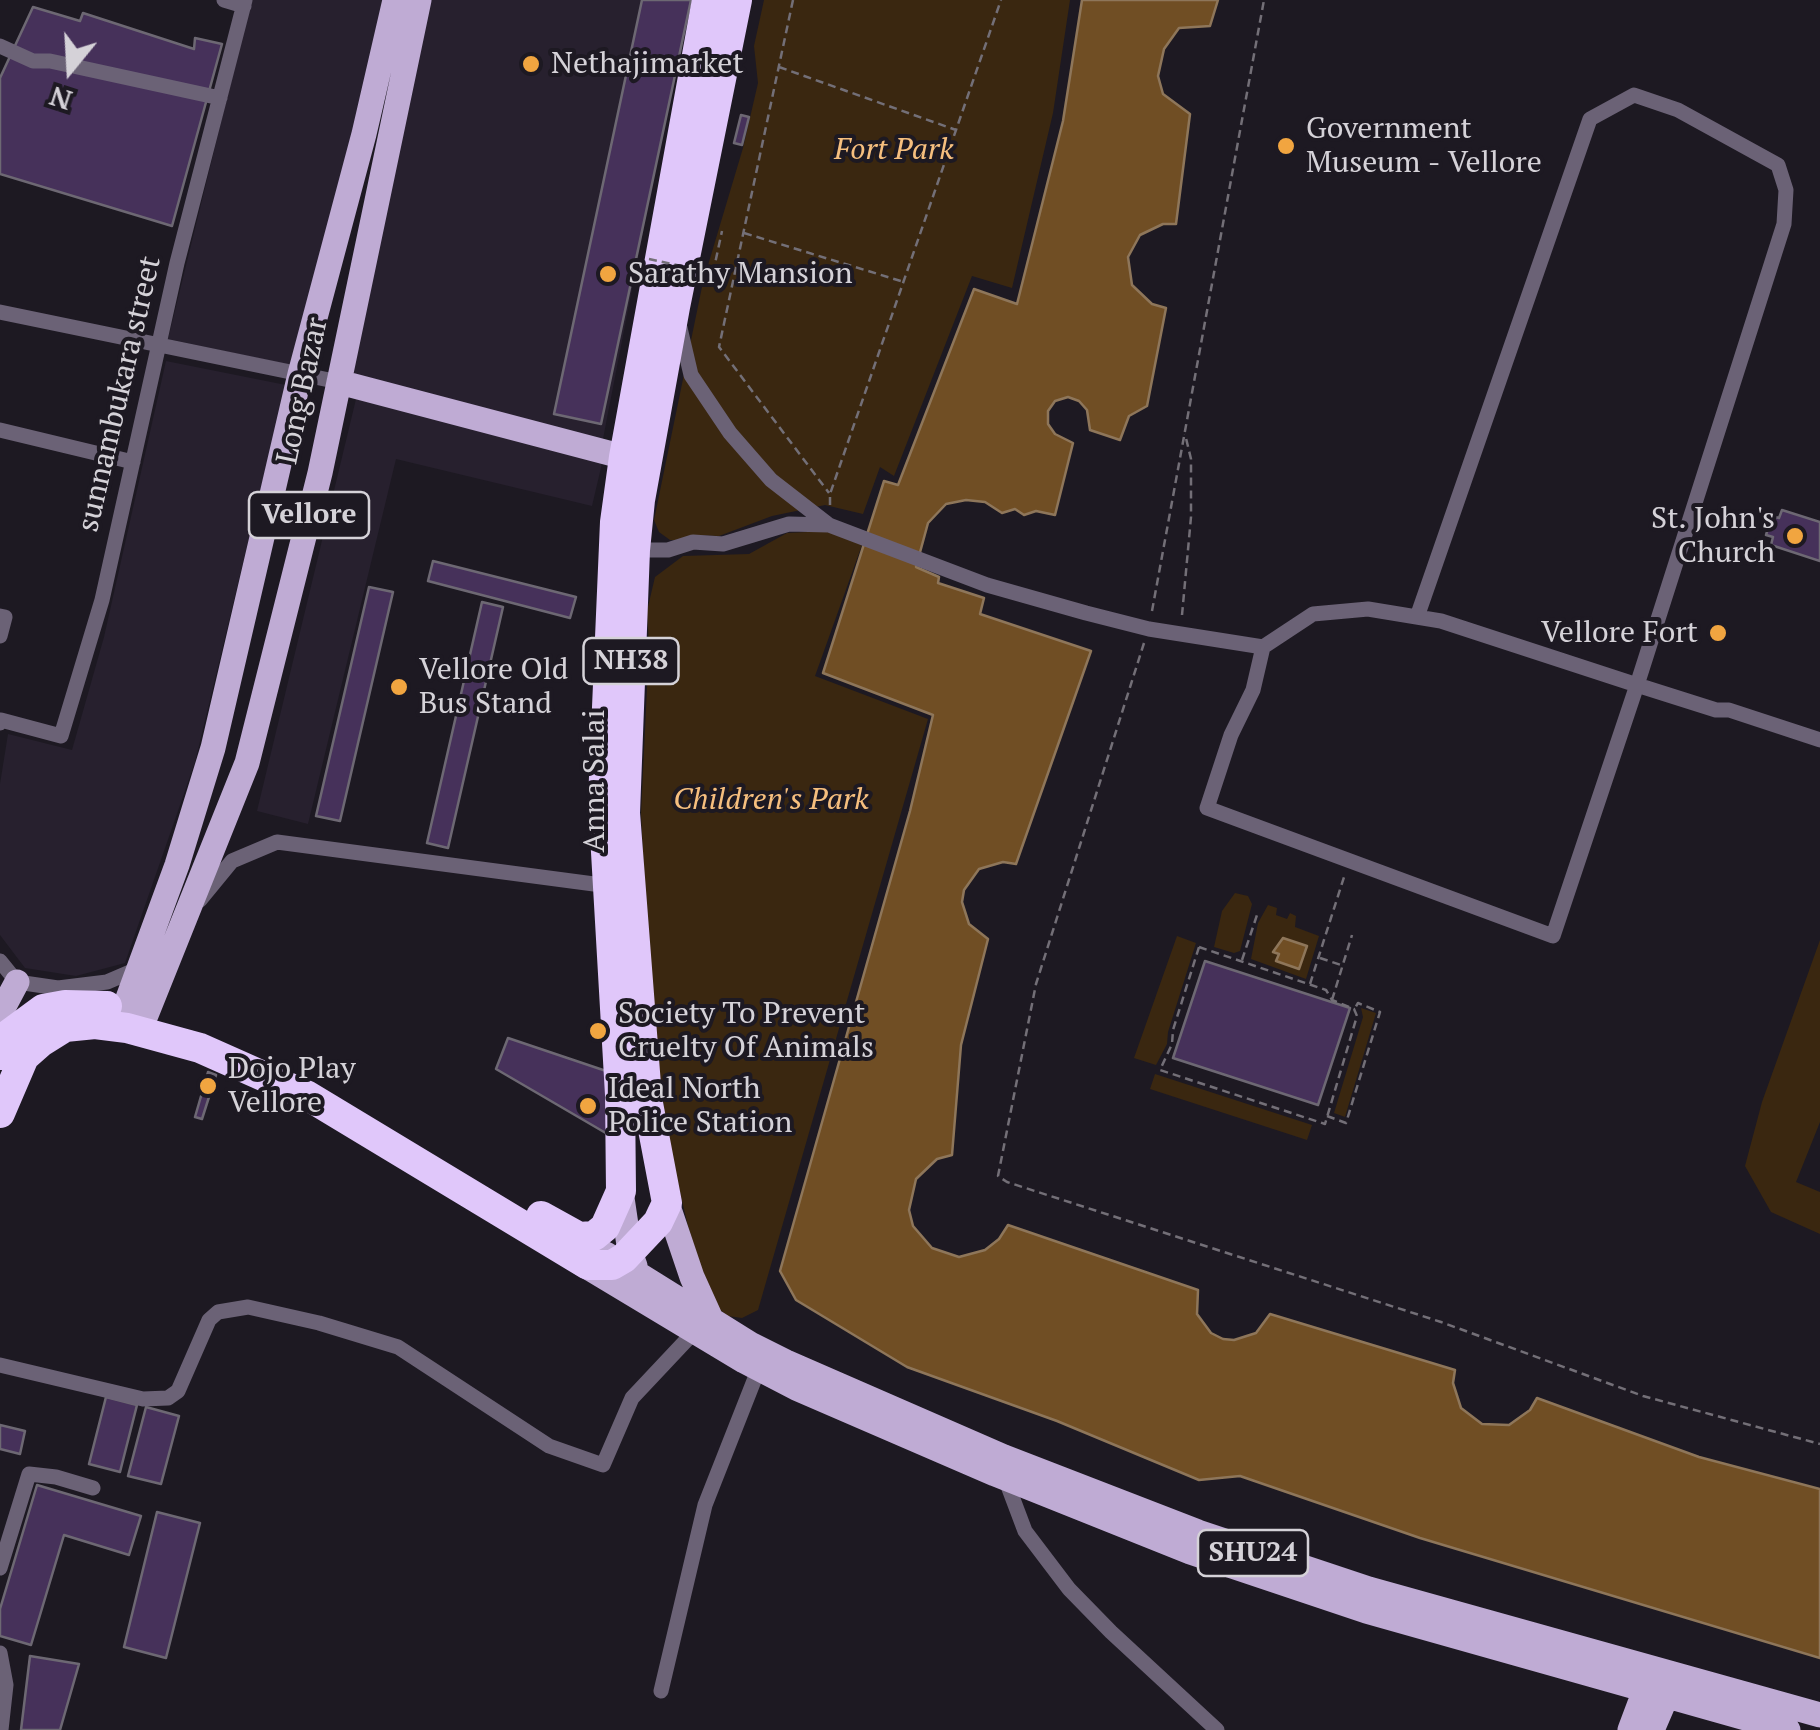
<!DOCTYPE html>
<html>
<head>
<meta charset="utf-8">
<style>
	body { margin:0 }
	#map { position:relative; width:1820px; height:1730px; overflow:hidden; background:#1d1922; font-family:"PT Serif",serif }
	canvas { display:block }
	.north { position:absolute; left:20px; top:20px; width:100px; height:100px; -webkit-text-stroke:8px #1d1922; paint-order:stroke; rotate:198deg; font-size:28px; font-weight:700; line-height:40px; text-align:center; color:#d5d2d8 }
	.north::after { content:''; display:block; margin:auto; width:35px; height:45px; background:#d5d2d8; clip-path:polygon(50% 0,100% 100%,50% 72%,0 100%) }
</style>
</head>
<body>
<div id="map">
<canvas width="1820" height="1730"></canvas>
<div class="north">N</div>
</div>
<script>
const ctx = document.querySelector('canvas').getContext('2d');
ctx.lineJoin = 'round';
function paint(path, color) {
  ctx.fillStyle = color;
  ctx.fill(path, 'evenodd');
}
function shape(rows) {
  const path = new Path2D();
  for (const r of rows) {
    path.moveTo(r[0], r[1]);
    for (let i = 2; i < r.length; i += 2) path.lineTo(r[i], r[i + 1]);
  }
  return path;
}
function trace(path, color, width, dash) {
  ctx.strokeStyle = color;
  ctx.lineWidth = width;
  ctx.lineCap = dash ? 'butt' : 'round';
  ctx.setLineDash(dash || []);
  ctx.stroke(path);
}
function write(font, color, halo, rows, align = 'center') {
  ctx.font = font + ' "PT Serif",serif';
  ctx.lineWidth = 8;
  ctx.setLineDash([]);
  ctx.textBaseline = 'middle';
  ctx.strokeStyle = halo;
  ctx.fillStyle = color;
  for (const [text, x, y, turn = 0] of rows) {
    ctx.save();
    ctx.translate(x, y);
    ctx.rotate((+turn || 0) * Math.PI / 180);
    ctx.textAlign = isNaN(turn) ? turn : align;
    if (halo) ctx.strokeText(text, 0, 0);
    ctx.fillText(text, 0, 0);
    ctx.restore();
  }
}
paint(shape([
	[251,0,388,0,290,365,168,339],
	[426,0,688,0,602,444,347,376],
	[166,361,286,385,195,762,125,963,76,976,25,968,0,935,0,784,8,734,72,750,104,637],
	[356,399,603,459,592,506,396,459,308,824,257,811]
]), '#27202e');
paint(shape([
	[764,0,1070,0,1053,113,1012,288,972,276,894,476,880,467,863,514,825,505,772,516,719,536,695,535,685,540,670,540,659,532,654,520,703,282,743,148,758,83,754,46],
	[827,531,863,542,815,676,928,719,758,1310,742,1318,728,1316,712,1304,688,1226,669,1146,651,1007,641,814,649,646,647,611,655,577,683,556,749,554,787,533],
	[1235,893,1248,896,1252,904,1240,951,1234,953,1214,947,1222,911],
	[1268,905,1277,908,1276,915,1287,919,1290,913,1296,916,1295,927,1319,936,1306,979,1251,959,1258,923],
	[1177,936,1196,943,1168,1032,1167,1044,1156,1065,1134,1058],
	[1820,940,1820,1122,1796,1182,1820,1192,1820,1234,1771,1212,1745,1166,1762,1102],
	[1361,1008,1376,1013,1345,1117,1334,1113,1363,1017],
	[1155,1074,1312,1125,1307,1140,1150,1089]
]), '#3a2710');
const water = shape([
	[1082,0,1218,0,1210,26,1179,28,1164,49,1158,76,1163,94,1190,114,1176,224,1163,224,1140,235,1128,257,1132,285,1152,304,1166,308,1147,406,1129,416,1120,440,1090,430,1087,410,1079,401,1068,397,1055,401,1048,411,1048,424,1055,434,1073,443,1055,515,1036,511,1024,515,1015,509,1002,513,985,502,966,500,946,504,928,523,916,567,939,577,938,583,984,598,980,614,1091,651,1016,864,1003,862,979,869,964,890,962,902,969,924,988,939,961,1045,952,1155,937,1159,916,1179,909,1210,913,1226,932,1248,959,1257,985,1250,999,1239,1008,1225,1198,1290,1197,1314,1211,1333,1223,1339,1234,1340,1256,1333,1270,1314,1455,1370,1453,1383,1461,1408,1482,1424,1509,1425,1530,1410,1537,1398,1699,1457,1820,1489,1820,1658,1420,1538,1240,1476,1199,1480,1057,1421,907,1367,796,1300,780,1271,910,811,933,715,823,673,884,481,898,485,974,289,1017,304,1063,121,1082,0],
	[1283,938,1307,946,1299,969,1276,961,1279,954,1273,952,1283,938]
]);
paint(water, '#704e24');
trace(water, '#8e765a', 2.5);
const building = shape([
	[642,0,691,0,601,424,554,414,642,0],
	[33,7,80,21,83,13,194,49,195,38,222,44,172,226,0,174,0,78,33,7],
	[741,115,749,117,742,145,734,143,741,115],
	[1782,510,1820,522,1820,561,1771,545,1773,537,1766,535,1772,516,1779,518,1782,510],
	[433,561,576,597,570,618,428,581,433,561],
	[369,587,393,592,340,821,316,816,369,587],
	[482,602,503,607,448,848,427,843,482,602],
	[1205,961,1350,1008,1318,1105,1173,1058,1205,961],
	[508,1038,615,1074,616,1139,496,1069,508,1038],
	[208,1072,216,1075,202,1119,195,1117,208,1072],
	[106,1397,137,1405,120,1472,89,1464,106,1397],
	[146,1407,179,1416,161,1484,128,1476,146,1407],
	[0,1425,25,1431,20,1454,0,1449,0,1425],
	[37,1485,141,1516,129,1555,64,1535,31,1645,0,1636,0,1609,37,1485],
	[157,1512,200,1523,166,1658,124,1647,157,1512],
	[30,1656,79,1664,60,1730,21,1730,30,1656]
]);
paint(building, '#46315a');
trace(building, '#6d6873', 2.5);
trace(shape([
	[793,0,719,347,829,493],
	[779,67,956,130],
	[744,233,904,282],
	[713,273,722,231],
	[830,505,830,494,1001,0],
	[1152,611,1264,0],
	[1182,615,1191,517,1191,459,1185,434],
	[1144,643,1036,984,998,1176,1007,1182,1441,1322,1643,1396,1820,1444],
	[1199,947,1326,990,1332,1000,1354,1009,1357,1016,1325,1124,1160,1070,1172,1044,1173,1030,1199,947],
	[1320,958,1341,965],
	[1242,960,1258,912],
	[1310,984,1344,877],
	[1332,1000,1352,935],
	[1327,1116,1346,1123,1380,1012,1358,1003,1355,1008]
]), '#736f77', 2.5, [8, 5]);
trace(shape([
	[224,0,244,6],
	[0,46,33,61,50,61,220,98],
	[0,312,339,382],
	[680,328,691,375,730,433,771,480,829,525,987,585,1086,613,1149,629,1263,647,1253,690,1231,735,1207,808,1553,936,1637,685,1441,621,1368,609,1313,614,1263,647],
	[0,430,133,462],
	[635,550,668,550,693,542,723,544,789,524,829,525],
	[0,616,5,617,0,636],
	[1417,617,1590,119,1634,95,1678,110,1778,165,1786,190,1784,224,1637,685,1716,710,1729,710,1820,740],
	[0,723,1,720,61,736,102,600,177,263,245,0],
	[200,900,232,861,277,842,609,886],
	[0,961,17,982,58,988,107,982,142,967],
	[0,1365,143,1399,168,1398,178,1391,209,1320,218,1312,248,1307,319,1323,398,1347,549,1446,603,1465,632,1398,695,1331],
	[1005,1478,1025,1531,1069,1589,1111,1632,1217,1730],
	[0,1568,29,1474,56,1477,93,1488],
	[0,1653,6,1685,1,1730],
	[661,1691,705,1505,759,1368]
]), '#6b6276', 15);
trace(shape([
	[339,382,624,457],
	[124,1009,177,865,213,748,300,374,364,134,395,0],
	[0,1014,17,982],
	[146,1015,247,763,320,473,419,0],
	[621,1191,630,1252,635,1266],
	[667,1203,692,1277,711,1319],
	[606,1254,752,1345,786,1362,1004,1457,1198,1532,1369,1589,1820,1715],
	[581,1263,744,1361,796,1388,995,1474,1190,1552,1366,1611,1788,1730],
	[1630,1730,1648,1682,1661,1671,1667,1684,1667,1695,1652,1730]
]), '#bfabd4', 25);
trace(shape([
	[0,1055,9,1034,43,1009,65,1005,107,1006],
	[0,1113,24,1057,41,1042,65,1027,95,1024,127,1028,200,1048,308,1096,588,1265,612,1265,624,1258,658,1222,667,1203,647,1098,625,813,635,550,640,500,675,307,737,0],
	[541,1216,579,1237,594,1236,605,1227,621,1191,620,1095,603,800,615,522,624,457,707,0]
]), '#e0c7fa', 30);
trace(shape([
	[649,259,713,273]
]), '#736f77', 2.5, [8, 5]);
for (const [x, y, r, color] of [
	[531,64,10,"#f1a540"],
	[1286,146,10,"#f1a540"],
	[608,274,10,"#f1a540"],
	[1795,536,10,"#f1a540"],
	[1718,633,10,"#f1a540"],
	[399,687,10,"#f1a540"],
	[598,1031,10,"#f1a540"],
	[208,1086,10,"#f1a540"],
	[588,1106,10,"#f1a540"]
]) {
  const dot = new Path2D();
  dot.arc(x, y, r, 0, 2 * Math.PI);
  ctx.fillStyle = color;
  ctx.fill(dot);
  trace(dot, '#1d1922', 4);
}
for (const [x, y, w] of [
	[309,515,120],
	[631,661,95],
	[1253,1553,110]
]) {
  const box = new Path2D();
  box.roundRect(x - w / 2, y - 23, w, 46, 8);
  ctx.fillStyle = '#1d1922';
  ctx.fill(box);
  trace(box, '#d5d2d8', 2.5);
}
write('bold 28px', '#d5d2d8', null, [
	["Vellore",309,515],
	["NH38",631,661],
	["SHU24",1253,1553]
]);
write('30px', '#d5d2d8', '#1d1922', [
	["Nethajimarket",551,64],
	["Government",1306,129],
	["Museum - Vellore",1306,163],
	["Sarathy Mansion",628,274],
	["St. John's",1775,519,"right"],
	["Church",1775,553,"right"],
	["Vellore Fort",1698,633,"right"],
	["Vellore Old",419,670],
	["Bus Stand",419,704],
	["Society To Prevent",618,1014],
	["Cruelty Of Animals",618,1048],
	["Dojo Play",228,1069],
	["Vellore",228,1103],
	["Ideal North",608,1089],
	["Police Station",608,1123]
], 'left');
write('italic 30px', '#f6bf7e', '#1d1922', [
	["Fort Park",894,150],
	["Children's Park",771,800]
]);
write('30px', '#d5d2d8', '#1d1922', [
	["Long Bazar",303,391,-78],
	["sunnambukara street",120,394,-77],
	["Anna Salai",595,781,-90]
]);
</script>
</body>
</html>
